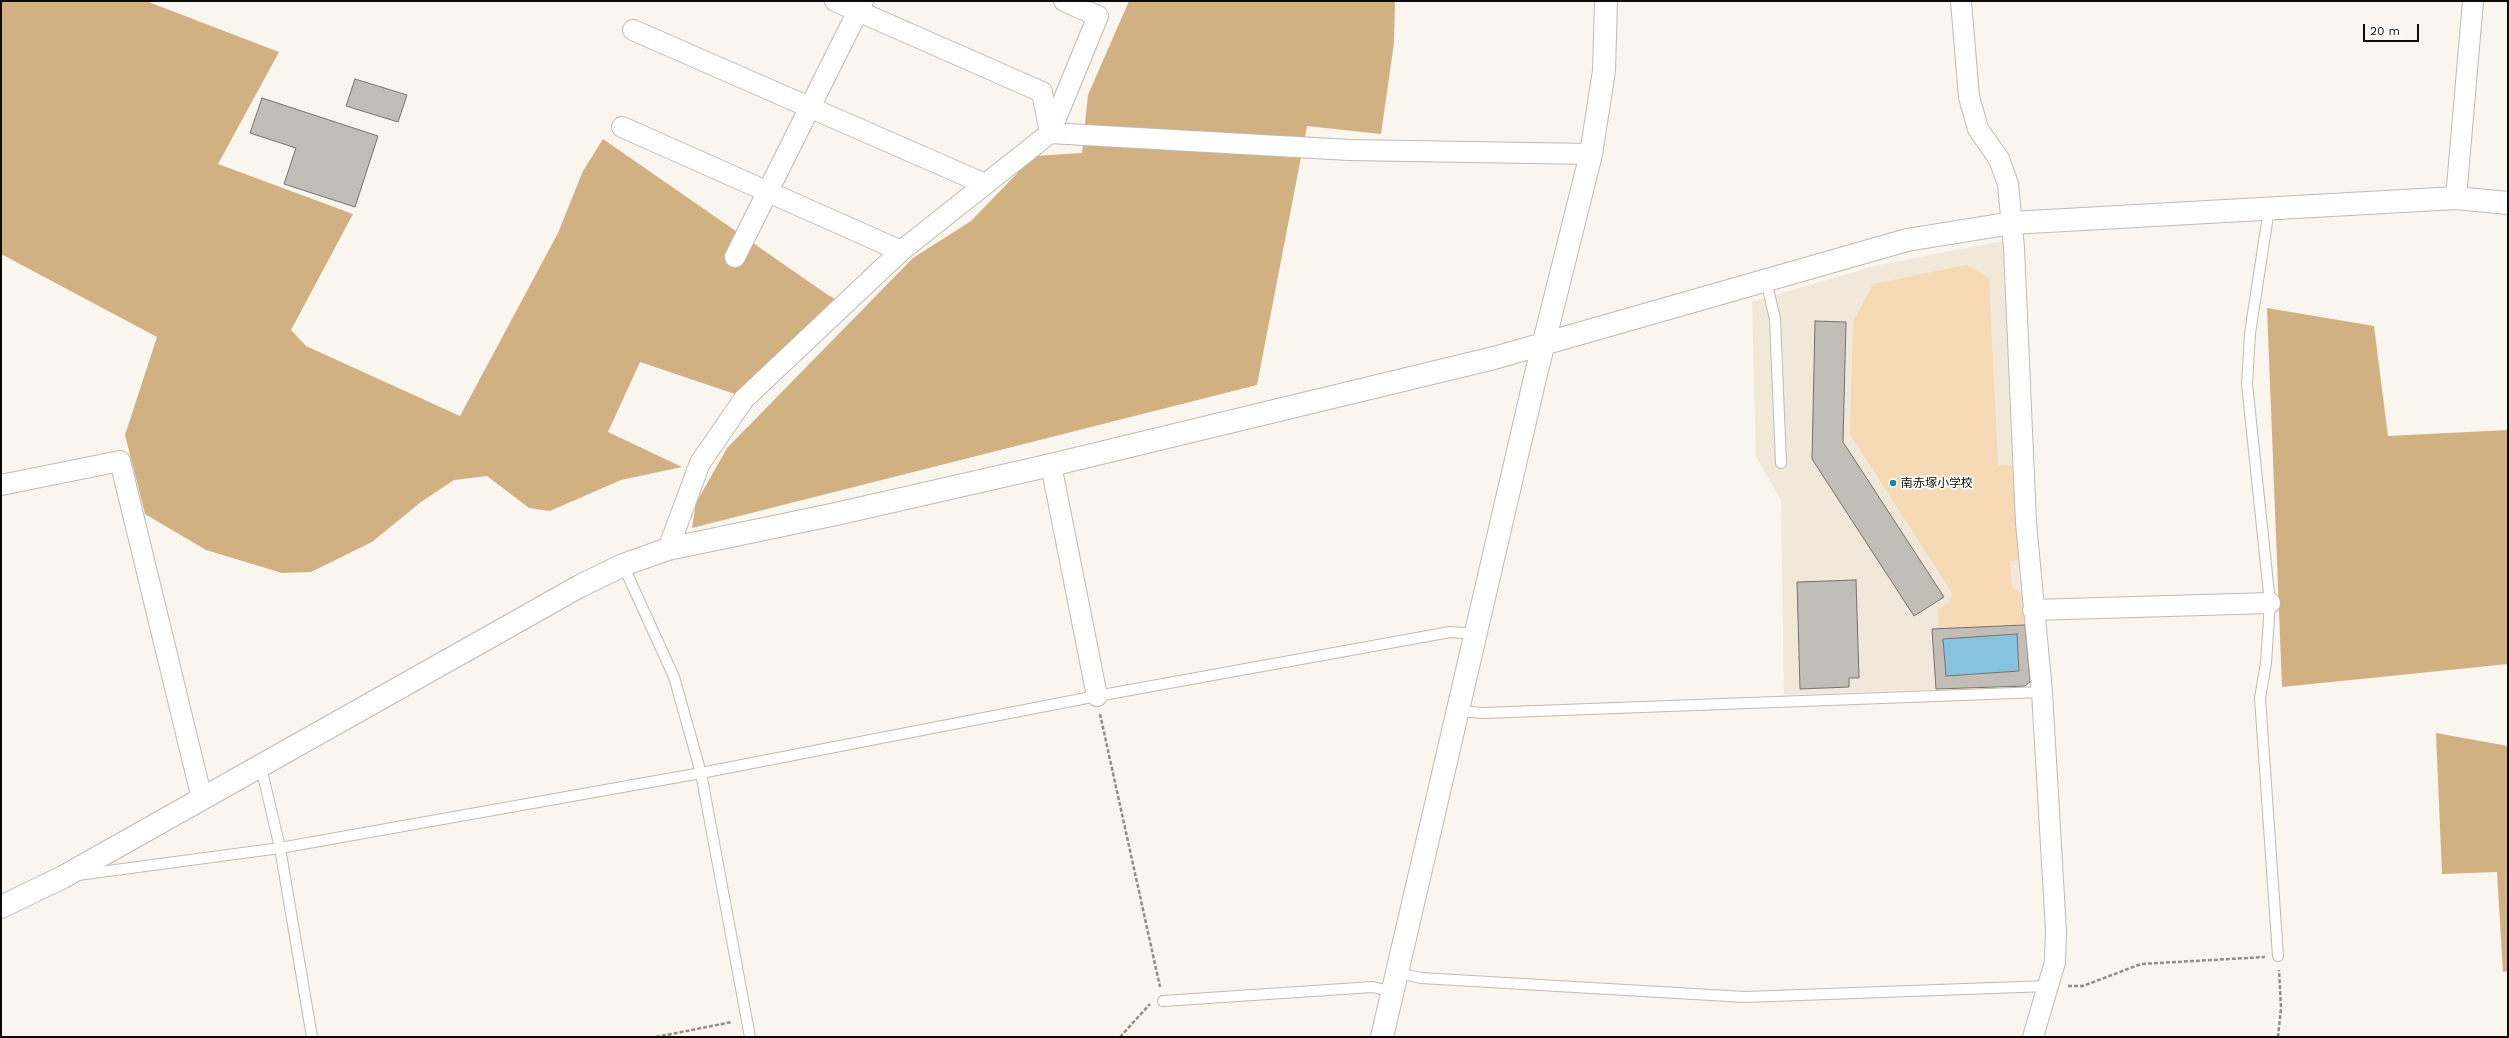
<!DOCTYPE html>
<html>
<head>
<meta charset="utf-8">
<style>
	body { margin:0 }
	#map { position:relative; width:2509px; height:1038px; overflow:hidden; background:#faf5ee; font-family:"Work Sans",sans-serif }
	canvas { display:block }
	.frame { position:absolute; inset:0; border:2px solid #0d0b09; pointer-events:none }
	.scale { position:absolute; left:2363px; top:24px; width:56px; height:18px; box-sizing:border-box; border:2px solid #0d0b09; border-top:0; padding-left:5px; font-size:12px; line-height:14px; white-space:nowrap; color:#0d0b09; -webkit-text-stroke:3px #fff; paint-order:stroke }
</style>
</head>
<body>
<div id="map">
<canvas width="2509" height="1038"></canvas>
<div class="frame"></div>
<div class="scale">20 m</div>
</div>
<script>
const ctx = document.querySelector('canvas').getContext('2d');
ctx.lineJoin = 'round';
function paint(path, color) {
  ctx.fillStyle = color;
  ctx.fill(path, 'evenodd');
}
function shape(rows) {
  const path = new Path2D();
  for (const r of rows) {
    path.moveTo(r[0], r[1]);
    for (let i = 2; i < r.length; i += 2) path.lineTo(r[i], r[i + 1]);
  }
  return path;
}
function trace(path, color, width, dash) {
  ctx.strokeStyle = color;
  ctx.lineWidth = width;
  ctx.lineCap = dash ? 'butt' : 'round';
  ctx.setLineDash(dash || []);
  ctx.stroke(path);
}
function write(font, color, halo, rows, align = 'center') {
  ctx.font = font + ' "Work Sans","Noto Sans JP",sans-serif';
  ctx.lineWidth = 3.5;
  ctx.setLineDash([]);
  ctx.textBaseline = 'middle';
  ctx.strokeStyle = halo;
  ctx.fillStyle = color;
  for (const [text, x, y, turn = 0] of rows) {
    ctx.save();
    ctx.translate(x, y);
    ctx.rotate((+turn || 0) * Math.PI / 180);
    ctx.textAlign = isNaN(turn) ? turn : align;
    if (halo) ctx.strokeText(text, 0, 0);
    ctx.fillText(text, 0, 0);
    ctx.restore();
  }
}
paint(shape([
	[2002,241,2008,249,2016,520,2030,682,2025,686,1784,695,1781,500,1756,457,1752,302,1874,266]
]), '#f2e8da');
paint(shape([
	[1966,265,1989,278,1998,465,2014,465,2019,560,2010,561,2012,587,2022,593,2025,625,1939,629,1938,609,1950,602,1952,593,1850,434,1853,322,1873,284]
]), '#f5dab5');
paint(shape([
	[1,1,146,1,279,52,218,164,353,214,291,330,306,346,460,416,558,233,583,171,603,139,828,295,839,301,747,398,640,362,608,432,682,467,621,480,550,511,529,508,487,476,454,480,421,502,372,542,311,572,282,573,206,550,145,514,125,435,157,337,1,254],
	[1129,1,1395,1,1394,43,1381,134,1307,126,1257,385,692,528,696,503,727,448,913,258,971,221,1034,156,1082,153,1088,95],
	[2267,308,2374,326,2388,436,2508,430,2508,664,2282,687],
	[2436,733,2508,746,2508,971,2503,972,2497,872,2442,874]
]), '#d1b082');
paint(shape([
	[2017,634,2019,671,1946,676,1943,639]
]), '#87c3de');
const building = shape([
	[355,79,407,95,398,122,346,106,355,79],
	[262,98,378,136,355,207,284,184,296,148,250,133,262,98],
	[1815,321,1846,322,1843,442,1944,597,1914,616,1812,459,1815,321],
	[1856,580,1859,678,1849,678,1849,687,1800,689,1797,582,1856,580],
	[2025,625,2030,682,2025,686,1936,689,1932,629,2025,625],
	[2017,634,2019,671,1946,676,1943,639,2017,634]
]);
paint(building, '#c3bdb7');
trace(building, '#76726c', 1);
const lane = shape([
	[2269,209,2250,333,2247,384,2270,603,2266,663,2260,698,2278,956],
	[1766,280,1775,319,1781,463],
	[623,565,674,677,701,773,750,1037],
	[1458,711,1483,713,2042,692],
	[261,767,280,848,312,1037],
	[78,875,280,848,701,773,1097,696,1450,632,1477,634],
	[1398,973,1421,978,1745,997,2048,986],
	[1163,1001,1373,987,1393,992]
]);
const street = shape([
	[835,1,1042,92,1050,133],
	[1961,1,1969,97,1978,129,1999,159,2008,184,2014,248,2026,523,2042,692,2056,931,2055,962,2033,1037],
	[633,30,985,184],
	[622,127,901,251],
	[1050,133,1349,150,1591,154],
	[2456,198,2473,1],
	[735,257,863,1],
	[1051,465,1097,696],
	[1,485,120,461,202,799],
	[668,549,700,463,744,399,901,251,1050,133,1098,16,1064,1],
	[2033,610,2270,603]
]);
const secondary = shape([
	[1,907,63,877,580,586,623,565,668,549,836,514,1051,465,1494,358,1907,240,2012,223,2456,198,2508,203],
	[1382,1037,1535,378,1591,154,1604,71,1606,1]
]);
trace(lane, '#bfbab3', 12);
trace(street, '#bfbab3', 22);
trace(secondary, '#bfbab3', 24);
trace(shape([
	[1100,714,1160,987],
	[2068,986,2083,986,2141,964,2265,957],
	[656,1037,732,1022],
	[1120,1037,1150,1004],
	[2278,1037,2281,1008,2279,970]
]), '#918e89', 2.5, [4, 2]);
trace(lane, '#fff', 10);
trace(street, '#fff', 20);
trace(secondary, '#fff', 22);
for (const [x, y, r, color] of [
	[1893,483,4,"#1586ac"]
]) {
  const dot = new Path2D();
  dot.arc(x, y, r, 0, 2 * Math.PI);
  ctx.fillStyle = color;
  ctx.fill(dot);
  trace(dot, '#fff', 1.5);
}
write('12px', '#0d0b09', '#fff', [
	["南赤塚小学校",1901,483]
], 'left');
</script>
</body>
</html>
